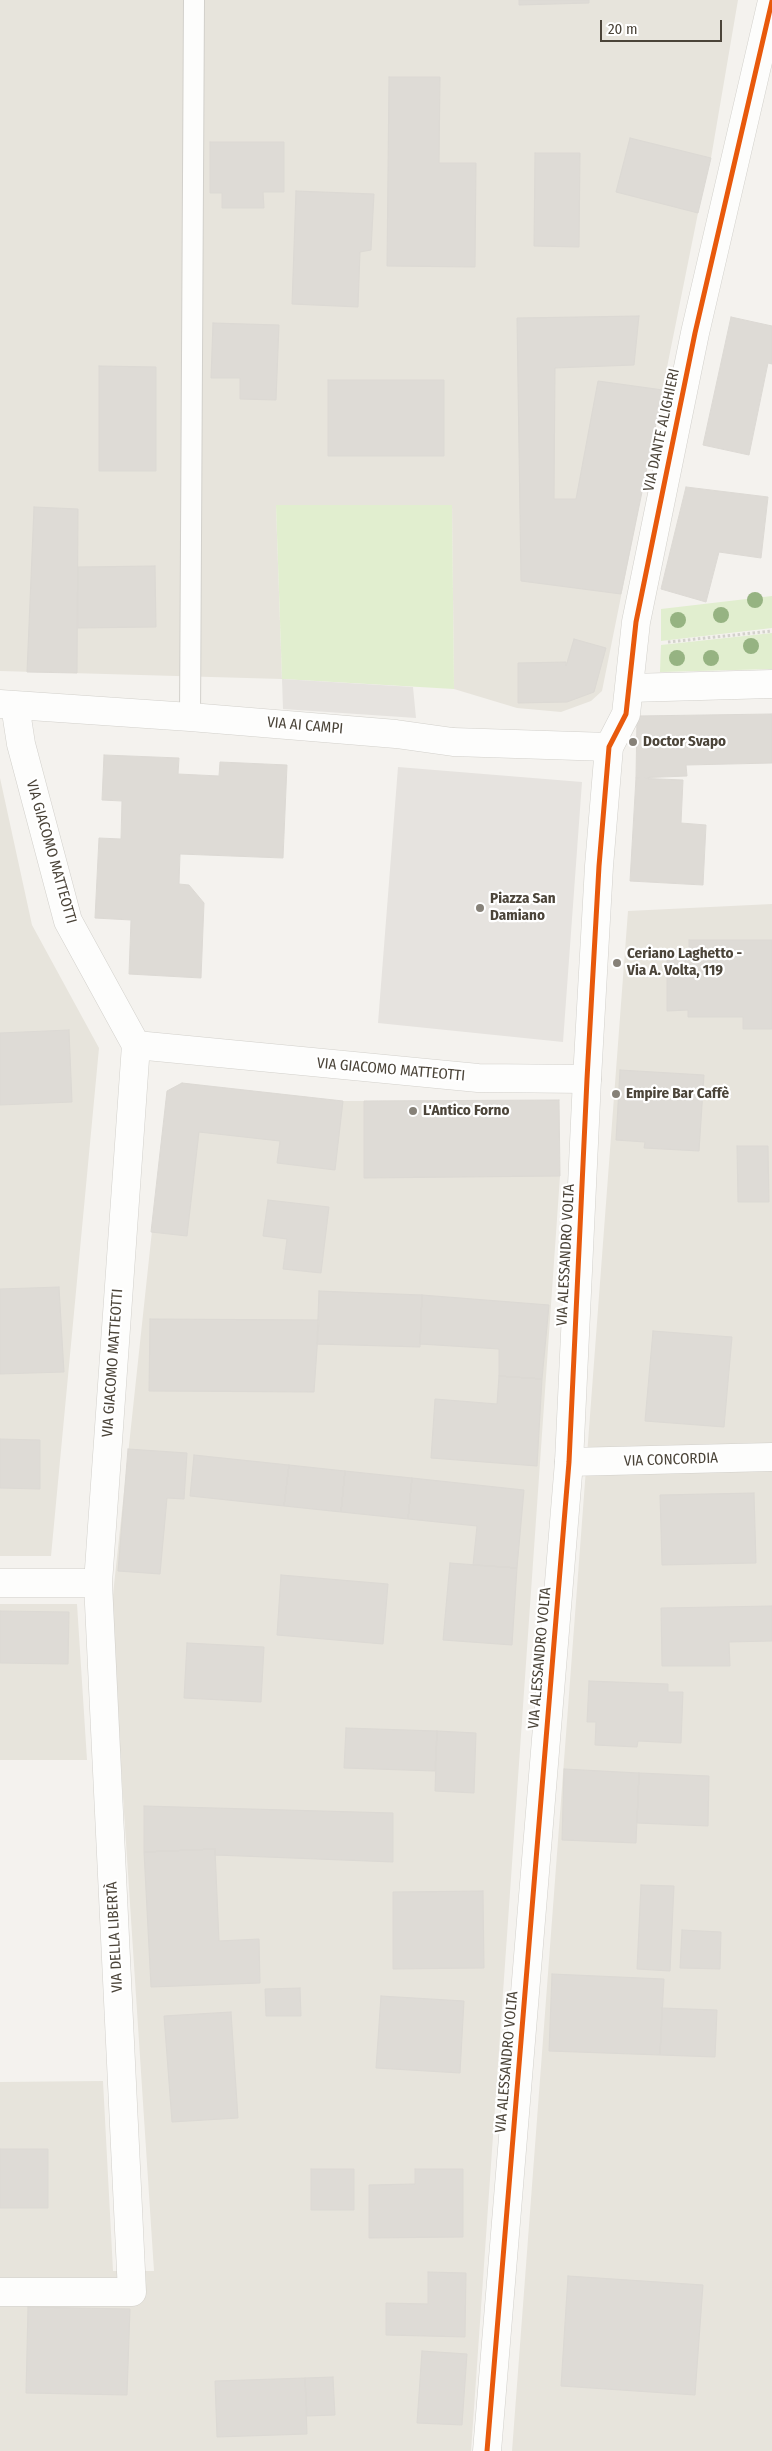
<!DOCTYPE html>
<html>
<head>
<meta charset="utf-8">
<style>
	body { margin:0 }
	#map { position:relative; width:772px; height:2451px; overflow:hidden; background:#f4f2ee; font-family:"Fira Sans Condensed",sans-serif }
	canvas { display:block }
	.scale { position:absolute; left:600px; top:20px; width:122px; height:22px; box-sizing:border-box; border:2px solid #4b4439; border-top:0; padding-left:6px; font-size:15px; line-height:18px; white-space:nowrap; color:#4b4439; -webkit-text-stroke:4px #fff; paint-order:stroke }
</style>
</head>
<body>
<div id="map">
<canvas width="772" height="2451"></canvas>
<div class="scale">20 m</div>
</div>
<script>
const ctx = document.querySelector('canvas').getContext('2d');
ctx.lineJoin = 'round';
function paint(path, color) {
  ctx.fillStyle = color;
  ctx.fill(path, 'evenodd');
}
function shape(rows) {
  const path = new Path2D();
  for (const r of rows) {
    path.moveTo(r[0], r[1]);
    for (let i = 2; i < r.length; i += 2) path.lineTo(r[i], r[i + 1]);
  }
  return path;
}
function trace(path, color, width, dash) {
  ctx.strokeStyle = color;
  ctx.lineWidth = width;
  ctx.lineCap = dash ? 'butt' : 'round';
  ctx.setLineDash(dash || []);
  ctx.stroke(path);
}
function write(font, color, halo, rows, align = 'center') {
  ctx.font = font + ' "Fira Sans Condensed",sans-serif';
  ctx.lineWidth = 4.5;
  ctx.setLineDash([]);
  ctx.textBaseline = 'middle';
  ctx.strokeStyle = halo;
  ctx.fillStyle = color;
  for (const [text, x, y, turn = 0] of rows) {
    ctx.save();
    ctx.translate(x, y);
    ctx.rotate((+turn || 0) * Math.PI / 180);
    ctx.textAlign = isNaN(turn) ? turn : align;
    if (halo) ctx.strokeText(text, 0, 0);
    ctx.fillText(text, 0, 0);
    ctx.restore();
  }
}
paint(shape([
	[0,0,738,0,711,158,698,213,602,691,591,701,561,712,517,708,454,689,452,505,276,506,282,679,0,671],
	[0,778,32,925,99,1048,51,1556,0,1556],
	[772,904,772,2451,512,2451,628,911],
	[182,1083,343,1101,559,1100,560,1176,471,2451,0,2451,0,2082,103,2081,113,2271,154,2271,111,1613,167,1091],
	[0,1604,77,1604,87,1760,0,1760]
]), '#e7e4dc');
paint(shape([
	[276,505,452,505,454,689,282,679],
	[772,596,772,628,661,641,661,609],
	[772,633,772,669,660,672,661,645]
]), '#e1eecf');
paint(shape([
	[282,679,413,687,416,718,283,709],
	[398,767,582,782,563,1042,378,1023]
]), '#e6e3df');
const building = shape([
	[519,0,589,0,589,3,519,5,519,0],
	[389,77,440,77,439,163,476,163,475,267,387,266,389,77],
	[630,138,711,158,698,213,616,192,630,138],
	[210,142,284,142,284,192,263,192,264,208,222,208,222,193,210,193,210,142],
	[535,153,580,153,579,247,534,246,535,153],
	[296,191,374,194,371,250,360,252,358,307,292,304,296,191],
	[639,316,634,365,555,368,554,499,576,499,598,381,663,390,621,594,521,581,517,318,639,316],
	[731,317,772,326,772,364,768,363,749,455,703,445,731,317],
	[213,323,279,325,276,400,240,399,240,378,211,378,213,323],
	[99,366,156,367,156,471,99,471,99,366],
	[328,380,444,380,444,456,328,456,328,380],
	[686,487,768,497,761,558,719,552,706,602,661,589,686,487],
	[34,507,78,509,77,673,27,672,34,507],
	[155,566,156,627,78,628,78,567,155,566],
	[574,639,606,648,594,692,567,702,518,703,518,663,566,662,566,666,574,639],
	[772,714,772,763,686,765,687,776,636,778,637,716,772,714],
	[104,755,179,758,178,774,219,776,220,762,287,765,283,858,180,854,179,884,189,885,204,903,201,978,129,974,131,920,95,918,99,838,121,839,122,801,102,800,104,755],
	[636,778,683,780,681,823,706,825,703,885,630,881,636,778],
	[689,940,772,940,772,1029,743,1029,743,1017,688,1017,688,1010,667,1011,667,950,689,950,689,940],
	[69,1030,72,1102,0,1105,0,1033,69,1030],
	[620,1070,704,1075,699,1151,644,1148,645,1142,616,1140,620,1070],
	[182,1083,343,1101,335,1170,277,1163,280,1141,199,1132,187,1236,151,1232,167,1091,182,1083],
	[559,1100,560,1176,364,1178,364,1101,559,1100],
	[737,1146,768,1146,769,1202,738,1202,737,1146],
	[268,1200,329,1207,321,1273,283,1269,287,1239,263,1236,268,1200],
	[59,1287,64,1372,0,1374,0,1289,59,1287],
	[319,1291,422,1295,420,1347,317,1344,319,1291],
	[422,1295,549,1305,542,1379,499,1376,499,1349,420,1344,422,1295],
	[150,1319,319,1320,314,1392,149,1391,150,1319],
	[653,1331,732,1337,724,1427,645,1421,653,1331],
	[499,1376,542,1379,537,1466,431,1458,435,1399,497,1404,499,1376],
	[0,1439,40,1440,40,1489,0,1488,0,1439],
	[128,1449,187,1453,184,1499,167,1498,160,1574,118,1571,128,1449],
	[194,1455,289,1465,284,1506,190,1496,194,1455],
	[289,1465,345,1471,341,1512,284,1506,289,1465],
	[345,1471,412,1478,408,1519,341,1512,345,1471],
	[412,1478,524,1490,517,1568,473,1565,477,1526,408,1519,412,1478],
	[754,1493,756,1563,662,1565,660,1495,754,1493],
	[450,1563,517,1568,512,1645,443,1640,450,1563],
	[281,1575,388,1584,383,1644,277,1635,281,1575],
	[772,1606,772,1641,729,1642,730,1666,662,1666,661,1608,772,1606],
	[0,1611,69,1612,68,1664,0,1663,0,1611],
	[187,1643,264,1647,261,1702,184,1698,187,1643],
	[589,1681,668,1684,668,1692,683,1692,681,1743,638,1741,637,1747,595,1745,596,1722,587,1722,589,1681],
	[346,1728,437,1731,435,1771,344,1768,346,1728],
	[437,1731,476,1733,474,1793,435,1791,437,1731],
	[564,1769,639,1773,636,1843,562,1840,564,1769],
	[639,1773,709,1776,708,1826,637,1823,639,1773],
	[144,1806,393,1813,393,1862,215,1855,215,1849,144,1852,144,1806],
	[215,1849,219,1941,259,1939,260,1983,151,1987,144,1852,215,1849],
	[641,1885,674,1886,670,1971,637,1969,641,1885],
	[483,1891,484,1968,393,1969,393,1892,483,1891],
	[682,1930,721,1932,720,1969,680,1968,682,1930],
	[552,1974,664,1979,660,2055,549,2051,552,1974],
	[300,1988,301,2016,266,2016,265,1989,300,1988],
	[381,1996,464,2001,460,2073,376,2068,381,1996],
	[662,2008,717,2010,715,2057,660,2055,662,2008],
	[231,2012,238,2118,172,2122,164,2016,231,2012],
	[0,2149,48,2149,48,2208,0,2208,0,2149],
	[311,2169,354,2169,354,2210,311,2210,311,2169],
	[415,2169,463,2169,463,2237,369,2238,369,2185,415,2184,415,2169],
	[428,2272,466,2273,465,2337,386,2335,386,2303,428,2304,428,2272],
	[568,2276,703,2285,695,2395,561,2386,568,2276],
	[28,2307,130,2309,127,2395,26,2393,28,2307],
	[422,2351,467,2354,462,2425,417,2423,422,2351],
	[333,2377,335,2415,307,2416,305,2378,333,2377],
	[305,2378,307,2434,217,2437,215,2381,305,2378]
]);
paint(building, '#dedbd6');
trace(building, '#dcd9d4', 1);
const service = shape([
	[190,717,194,0]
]);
const minor = shape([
	[630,688,772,684],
	[0,704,190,717,396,734,453,742,609,747],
	[136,1045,478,1078,587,1079],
	[569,1462,772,1457],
	[0,1583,98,1583],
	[0,2292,132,2292,98,1583,136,1045,68,921,21,744,15,705]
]);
const tertiary = shape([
	[487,2451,569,1462,587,1079,599,866,609,747,626,714,636,622,695,333,772,1]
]);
trace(service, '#d2d0cb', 22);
trace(minor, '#d2d0cb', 29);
trace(tertiary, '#d2d0cb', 29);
trace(shape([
	[668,642,772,631]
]), '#d3d2cc', 3, [2.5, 2.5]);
trace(service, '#fdfdfc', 20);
trace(minor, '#fdfdfc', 28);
trace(tertiary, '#fdfdfc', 28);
trace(shape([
	[487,2451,569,1462,587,1079,599,866,609,747,626,714,636,622,695,333,772,1]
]), '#e8590c', 5);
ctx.fillStyle = '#96b382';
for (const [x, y] of [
	[755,600],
	[721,615],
	[678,620],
	[751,646],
	[677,658],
	[711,658]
]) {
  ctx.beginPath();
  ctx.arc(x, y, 8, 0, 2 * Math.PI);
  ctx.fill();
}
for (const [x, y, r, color] of [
	[633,742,5,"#868178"],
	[480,908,5,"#868178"],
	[617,963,5,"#868178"],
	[616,1094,5,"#868178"],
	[413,1111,5,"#868178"]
]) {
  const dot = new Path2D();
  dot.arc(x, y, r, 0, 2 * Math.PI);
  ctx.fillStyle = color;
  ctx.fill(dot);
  trace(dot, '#fff', 2);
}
write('15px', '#4b4439', '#fff', [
	["VIA DANTE ALIGHIERI",662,430,-78],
	["VIA AI CAMPI",305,726,5],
	["VIA GIACOMO MATTEOTTI",51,852,74],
	["VIA GIACOMO MATTEOTTI",391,1070,5],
	["VIA ALESSANDRO VOLTA",566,1255,-87],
	["VIA GIACOMO MATTEOTTI",113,1363,-86],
	["VIA CONCORDIA",671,1460,-2],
	["VIA ALESSANDRO VOLTA",540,1658,-85],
	["VIA DELLA LIBERTÀ",115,1937,-93],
	["VIA ALESSANDRO VOLTA",507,2062,-85]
]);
write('bold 15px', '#4b4439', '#fff', [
	["Doctor Svapo",643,742],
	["Piazza San",490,899],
	["Damiano",490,916],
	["Ceriano Laghetto -",627,954],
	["Via A. Volta, 119",627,971],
	["Empire Bar Caffè",626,1094],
	["L'Antico Forno",423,1111]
], 'left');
</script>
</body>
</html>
